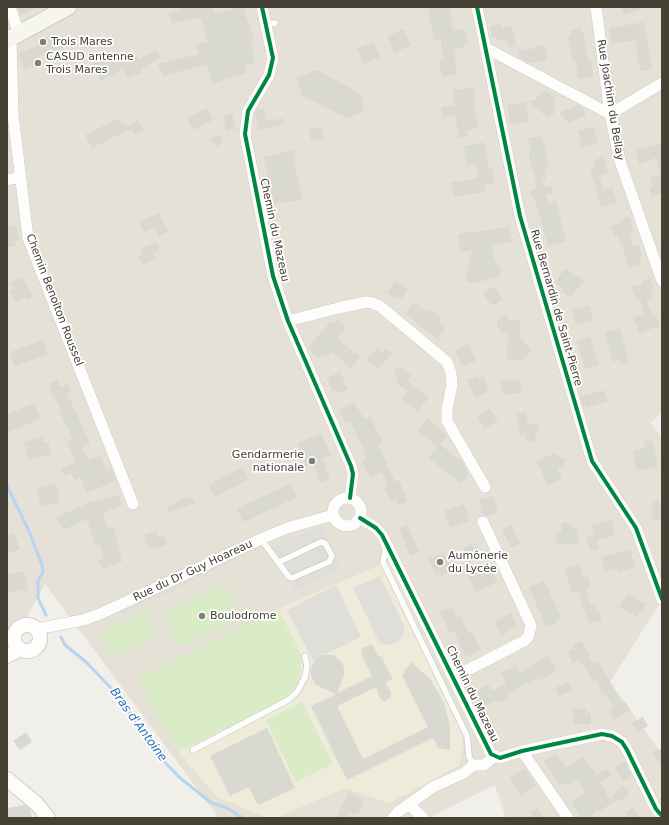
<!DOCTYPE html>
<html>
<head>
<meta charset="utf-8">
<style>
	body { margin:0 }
	#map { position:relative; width:669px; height:825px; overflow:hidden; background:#f0efe9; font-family:"DejaVu Sans",sans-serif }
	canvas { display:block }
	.frame { position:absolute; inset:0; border:8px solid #464135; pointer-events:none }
</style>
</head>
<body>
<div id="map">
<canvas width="669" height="825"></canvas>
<div class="frame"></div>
</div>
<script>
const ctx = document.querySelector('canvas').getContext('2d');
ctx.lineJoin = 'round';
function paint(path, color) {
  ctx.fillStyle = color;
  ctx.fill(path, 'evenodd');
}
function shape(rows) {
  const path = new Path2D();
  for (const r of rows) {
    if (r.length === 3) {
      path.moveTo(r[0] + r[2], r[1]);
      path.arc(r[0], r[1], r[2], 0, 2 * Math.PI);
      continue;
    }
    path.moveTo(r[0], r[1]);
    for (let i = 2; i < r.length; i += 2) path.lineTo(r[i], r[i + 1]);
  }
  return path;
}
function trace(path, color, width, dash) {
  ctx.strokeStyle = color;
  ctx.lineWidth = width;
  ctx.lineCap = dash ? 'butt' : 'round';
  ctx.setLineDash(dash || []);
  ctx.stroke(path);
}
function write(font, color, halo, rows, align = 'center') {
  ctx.font = font + ' "DejaVu Sans",sans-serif';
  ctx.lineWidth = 3.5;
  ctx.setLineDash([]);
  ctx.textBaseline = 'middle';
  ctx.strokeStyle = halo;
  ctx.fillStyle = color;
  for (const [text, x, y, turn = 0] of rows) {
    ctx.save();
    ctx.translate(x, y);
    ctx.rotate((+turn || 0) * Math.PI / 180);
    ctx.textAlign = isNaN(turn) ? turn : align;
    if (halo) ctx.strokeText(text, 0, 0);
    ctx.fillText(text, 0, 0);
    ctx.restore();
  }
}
paint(shape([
	[7,7,662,7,662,412,651,423,662,438,662,600,610,682,662,754,662,818,506,818,495,785,428,818,219,818,45,584,7,652]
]), '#e5e1d6');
paint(shape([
	[389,561,462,720,463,745,459,765,405,795,388,803,345,788,276,818,268,818,217,797,178,752,280,702,301,655,278,609]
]), '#eeebdb');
paint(shape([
	[225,583,240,618,181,648,164,614],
	[278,609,301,655,301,674,296,687,286,698,280,702,178,752,138,679],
	[146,611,157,636,113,657,101,632],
	[302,702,333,764,296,782,266,720]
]), '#daecc7');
paint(shape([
	[323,528,340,569,296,591,265,551,295,536],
	[244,553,245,555,120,615,118,611],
	[380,576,404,626,403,636,400,640,392,645,382,644,379,642,353,588],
	[336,585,361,637,313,660,287,610]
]), '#dfded9');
trace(shape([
	[7,486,28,529,42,565,43,572,38,581,38,598,46,615],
	[61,637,65,645,86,662,112,689,133,717,160,757,179,777,210,802,227,808,242,818]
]), '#b7d4f0', 3);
paint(shape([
	[17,7,39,7,20,15],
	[179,7,212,7,214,13,234,9,234,7,243,7,254,40,251,41,255,63,244,66,246,73,213,83,207,64,163,76,158,64,199,54,196,45,208,42,201,17,172,23,169,13,180,10],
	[428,7,450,7,453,31,465,29,468,44,464,45,464,48,454,49,457,74,442,77,439,59,443,58,441,40,434,41],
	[621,7,644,7,645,8,624,15],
	[644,22,652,69,640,71,635,40,611,44,609,28],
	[501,24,502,28,512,26,516,46,508,47,507,40,498,41,497,38,492,38,490,26],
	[581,28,581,33,584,33,588,61,591,60,593,77,578,79,576,62,573,62,568,35,571,35,571,30],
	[404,29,411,45,394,53,388,36],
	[57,33,63,48,39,57,41,64,24,70,18,53,42,44,40,39],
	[374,42,380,57,364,64,357,48],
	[545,45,547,60,529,63,519,57,518,51,536,48,535,46],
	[156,50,161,58,140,69,142,72,128,79,123,69,101,81,91,64,116,51,120,58,123,56,125,61,137,55,139,59],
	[317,70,361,94,364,112,347,118,302,96,296,77],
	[474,87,475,101,473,101,478,128,467,130,468,136,459,138,455,115,443,118,441,108,455,105,453,90],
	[543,91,546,91,555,99,554,113,549,119,528,101,537,100,536,97],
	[526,102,529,122,510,124,507,105],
	[578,105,583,108,586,115,568,123,560,112],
	[207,108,213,120,193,130,187,118],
	[264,109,266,121,284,118,285,124,258,130,255,112,257,110],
	[232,113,236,129,226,131,223,116],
	[120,118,123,124,125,123,127,126,138,120,143,131,134,135,133,131,126,131,92,148,85,135],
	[321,127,325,138,312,142,308,130],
	[594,127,598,143,581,147,578,131],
	[219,134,223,142,216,147,211,139],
	[541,136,544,143,549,168,545,169,546,179,542,179,544,187,551,186,553,193,546,194,548,202,556,201,566,242,548,246,534,196,532,197,530,190,537,189,534,171,533,171,529,157,529,151,531,151,528,138],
	[484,142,489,168,492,168,494,184,484,185,485,192,454,197,451,183,478,178,476,164,467,165,464,146],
	[662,143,662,173,660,173,656,158,639,164,635,150],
	[294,150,296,162,294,163,303,199,274,205,264,157],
	[603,157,608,172,598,176,599,176,604,190,612,187,617,203,601,208,590,167,595,166,594,160],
	[662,174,662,193,652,196,649,188,653,186,650,178],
	[159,213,168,232,159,236,154,227,144,232,139,222],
	[630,217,633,230,629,231,633,246,639,245,642,255,639,256,641,264,628,268,622,242,620,243,617,236,614,237,611,226,621,224,620,220],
	[16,225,19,240,15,241,16,246,7,248,7,227],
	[509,227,512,242,492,246,494,261,500,269,501,273,497,278,473,283,466,280,472,250,460,252,458,234],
	[157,242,160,249,153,253,156,259,143,265,139,256,143,254,140,249],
	[565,269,584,280,571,298,561,291,563,288,555,282],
	[22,277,34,296,27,300,25,297,16,302,9,291,14,289,11,283],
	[651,278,654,289,650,291,653,299,647,301,653,317,656,316,660,326,639,333,633,317,644,314,640,299,637,299,636,295,634,296,631,287,642,284,642,281],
	[396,281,408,290,401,299,397,296,395,299,387,292],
	[494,286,503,299,492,306,483,293],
	[414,302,426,312,428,309,442,319,439,322,446,328,437,339,405,313],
	[589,305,593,320,577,325,572,310],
	[501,315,508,315,508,320,520,320,520,337,532,351,522,360,507,360,508,333,500,334,501,327,497,328,497,320,501,319],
	[337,320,346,327,337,338,360,357,351,368,331,352,327,357,323,354,319,358,312,353,309,347,331,321,334,324],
	[620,328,629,363,620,365,619,360,613,362,605,332],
	[590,337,599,365,585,369,577,341],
	[43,340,48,354,14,366,10,352],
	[469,344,476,361,462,366,455,350],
	[377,348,382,353,386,348,392,353,378,369,367,360],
	[398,367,401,367,411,375,407,381,429,397,418,411,402,400,408,392,395,382,398,381,394,371],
	[340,372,348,389,338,393,336,389,333,391,327,378],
	[477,376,478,379,483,377,489,391,475,397,467,380],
	[511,379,511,381,519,380,522,392,503,395,500,381],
	[57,380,60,387,68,384,71,392,67,393,90,443,82,446,88,460,100,456,107,471,112,469,116,481,86,493,81,477,75,480,71,473,64,476,61,469,76,462,67,441,73,439,59,411,62,410,50,391,52,390,49,383],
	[604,390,608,401,587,408,586,405,583,405,580,397],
	[354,402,364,419,370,417,383,442,378,445,395,482,399,480,407,501,398,506,396,499,391,501,384,488,388,486,382,472,387,469,371,477,369,472,367,473,362,461,367,459,361,442,360,443,351,422,346,424,339,410],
	[34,403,41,419,7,432,7,414],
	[489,409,498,420,485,429,477,418],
	[526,412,528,424,537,423,539,431,535,432,536,441,527,443,525,434,520,435,516,414],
	[427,418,447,436,438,447,418,431],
	[321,433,331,455,323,459,330,479,320,482,313,463,306,466,297,443],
	[43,437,44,442,48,442,51,454,28,460,24,442],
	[652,440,658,466,637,471,633,451,645,448,644,442],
	[440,444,459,460,461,459,469,474,461,484,429,458],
	[552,454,556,454,558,457,566,459,563,466,557,468,562,478,548,486,537,461],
	[243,467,249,479,215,497,209,485],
	[56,483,60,502,41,506,36,488],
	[291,484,298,497,243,522,237,508],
	[119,495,122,506,103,513,107,528,114,527,122,562,103,569,99,560,104,558,100,544,95,545,87,519,63,530,57,517,90,502],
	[190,496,195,503,169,513,167,506],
	[494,496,498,513,487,516,483,515,479,500],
	[659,501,660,505,662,504,662,519,654,521,650,508,653,507,652,503],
	[464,504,470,521,450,528,444,511],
	[612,520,615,535,597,540,599,548,591,551,586,537,594,534,591,525],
	[561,523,570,523,573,529,577,528,579,543,556,545,555,532,562,531],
	[408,525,419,552,410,556,399,528],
	[511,525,520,543,511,548,502,529],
	[156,531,158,537,163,535,167,544,153,549,152,547,150,548,148,544,147,545,144,535],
	[14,533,20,549,7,554,7,536],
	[472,544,474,548,477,547,483,556,469,563,463,548],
	[630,550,635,567,618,572,617,568,605,571,601,557],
	[444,552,452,571,441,576,435,573,428,559],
	[579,565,583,578,588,576,591,587,586,588,591,606,595,604,597,610,599,610,602,620,589,624,578,591,572,593,565,569],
	[24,571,28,590,7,593,7,574],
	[488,571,489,573,493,572,497,582,476,592,468,577,480,572,480,574],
	[544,580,561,617,555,620,557,623,546,627,529,587],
	[628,594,646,605,636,617,619,606],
	[453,607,458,618,460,616,469,634,472,632,481,650,466,657,454,631,450,633,440,612],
	[511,613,517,625,507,630,508,632,501,636,494,622],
	[582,641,593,664,598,661,622,703,625,701,630,710,614,719,609,710,613,708,606,693,603,695,596,680,593,682,579,659,573,663,568,652,574,648,573,646],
	[372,644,379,657,381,656,393,679,385,683,391,692,390,698,384,701,380,699,376,687,337,706,363,759,428,727,402,675,411,662,430,679,444,703,450,726,450,750,438,748,433,738,347,780,311,706,336,694,316,685,311,676,311,667,316,659,323,655,333,655,340,660,344,667,344,675,337,693,372,676,361,653,362,648],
	[548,656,557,670,540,680,536,679,507,693,509,698,501,703,500,700,481,707,475,691,489,685,492,691,506,684,501,673,517,665,520,673],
	[568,681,572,690,559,696,555,688],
	[573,709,586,709,586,714,590,713,591,724,574,724],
	[643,717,648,726,637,732,632,723],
	[267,728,295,788,258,805,249,787,230,796,210,756],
	[26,732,32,742,20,750,13,741],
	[662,748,662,770,653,752],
	[556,754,566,767,583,757,590,769,592,768,597,775,606,769,612,774,600,783,610,800,622,785,630,792,622,802,618,799,598,812,597,810,588,818,582,818,571,802,585,793,578,779,568,786,566,782,561,785,543,762],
	[625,762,632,776,624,781,615,768],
	[525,768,535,785,521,796,510,777],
	[349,792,362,799,360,802,364,804,359,813,356,812,354,815,349,813,346,818,336,818],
	[25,805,30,809,32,817,7,818,7,808],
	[538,808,544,818,534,818,530,813],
	[633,808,639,818,628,818,625,813]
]), '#d9d8d1');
const service = shape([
	[266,25,275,23],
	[261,539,289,577,292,578,329,562,332,556,325,543,321,542,279,562],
	[386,546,383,562,467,736,469,756,473,765],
	[193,750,288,700,297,692,305,677,307,666,305,656]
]);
const minor = shape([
	[10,7,19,34],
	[262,7,273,58,269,75,248,111,245,134,273,276,288,321,351,466,353,474,350,498],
	[477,7,520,216,592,461,636,528,662,599],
	[596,7,610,114,620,161,662,281],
	[11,39,13,115,28,238,133,504],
	[486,48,610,114,662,83],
	[7,180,20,177],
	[288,321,338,308,366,302,373,303,381,307,447,362,451,373,452,385,447,409,447,421,485,487],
	[347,512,14],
	[360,518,376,528,382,535,491,754,500,758,522,751,602,734,612,736,622,742,627,750,656,809,662,816],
	[37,629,83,620,100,614,261,539,287,528,333,515],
	[454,677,524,641,528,637,531,627,530,623,483,522],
	[522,751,568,818],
	[409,804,423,818],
	[393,818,398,812,433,787,464,773,473,765,484,765,495,756]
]);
const tertiary = shape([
	[27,638,13],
	[7,656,20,649],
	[7,779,37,804,48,818]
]);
const secondary = shape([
	[7,40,68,7]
]);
trace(service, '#cecdc6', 7);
trace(minor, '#cecdc6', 12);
trace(tertiary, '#cecdc6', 16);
trace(secondary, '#d0cdbf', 18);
trace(service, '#fdfdfc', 5.5);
trace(minor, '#fdfdfc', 11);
trace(tertiary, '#fdfdfc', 14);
trace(secondary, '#f6f5ee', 16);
trace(shape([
	[262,7,273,58,269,75,248,111,245,134,273,276,288,321,351,466,353,474,350,498],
	[477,7,520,216,592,461,636,528,662,599],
	[360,518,376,528,382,535,491,754,500,758,522,751,602,734,612,736,622,742,627,750,656,809,662,816]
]), '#00873e', 4);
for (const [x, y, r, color] of [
	[43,42,4,"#827e74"],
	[38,63,4,"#827e74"],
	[312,461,4,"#827e74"],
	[440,562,4,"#827e74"],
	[202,616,4,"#827e74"]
]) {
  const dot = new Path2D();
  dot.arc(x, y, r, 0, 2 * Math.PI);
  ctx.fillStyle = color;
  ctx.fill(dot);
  trace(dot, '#fff', 1.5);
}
write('11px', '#464135', '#fff', [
	["Trois Mares",51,42],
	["CASUD antenne",46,57],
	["Trois Mares",46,70],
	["Gendarmerie",304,455,"right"],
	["nationale",304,468,"right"],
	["Aumônerie",448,556],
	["du Lycée",448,569],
	["Boulodrome",210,616]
], 'left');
write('11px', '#464135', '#fff', [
	["Rue Joachim du Bellay",610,100,81],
	["Chemin du Mazeau",274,230,78],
	["Chemin Benoîton Roussel",54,300,69],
	["Rue Bernardin de Saint-Pierre",556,308,74],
	["Rue du Dr Guy Hoareau",193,571,-25],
	["Chemin du Mazeau",472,694,64]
]);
write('italic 12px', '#2a6cb6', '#fff', [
	["Bras d'Antoine",138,725,54]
]);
</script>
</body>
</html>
